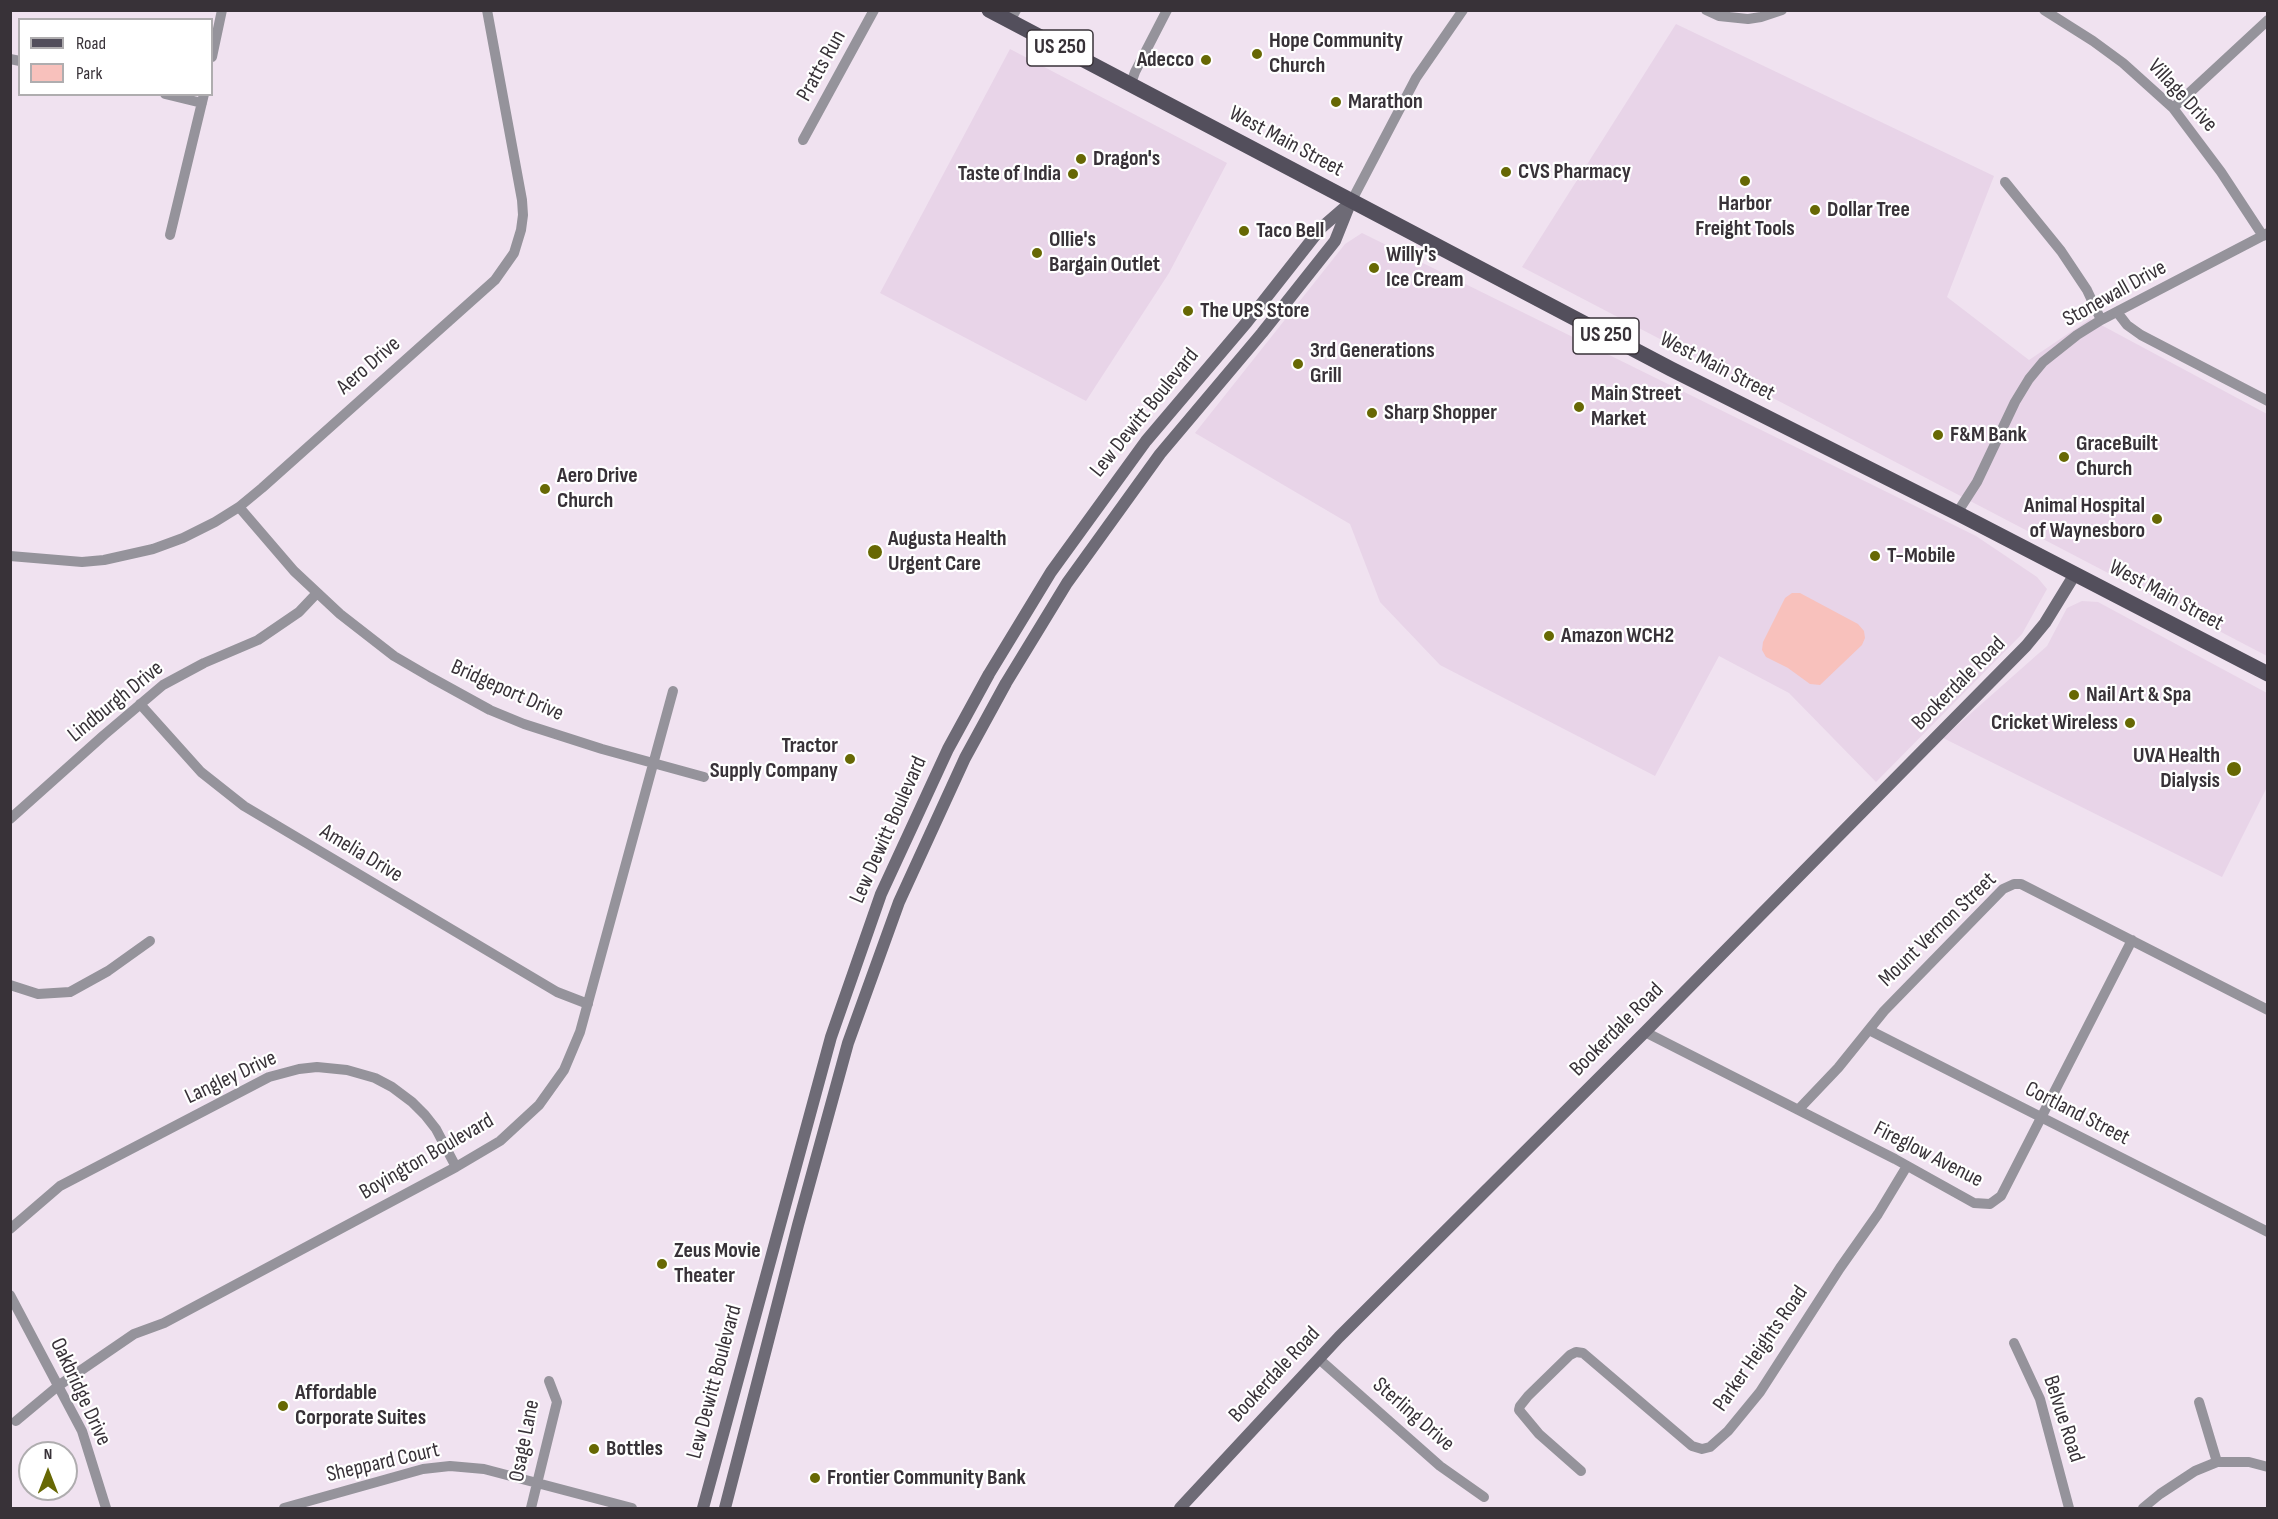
<!DOCTYPE html>
<html>
<head>
<meta charset="utf-8">
<style>
	body { margin:0 }
	#map { position:relative; width:2278px; height:1519px; overflow:hidden; background:#f0e2f0; font-family:"Sofia Sans Condensed",sans-serif }
	canvas { display:block }
	.frame { position:absolute; inset:0; border:12px solid #383238; pointer-events:none }
	.legend { position:absolute; left:18px; top:18px; width:195px; height:78px; box-sizing:border-box; background:#fff; border:2px solid #afadaf; margin:0; padding:8px 10px; list-style:none; font-size:18px; color:#383238 }
	.legend li { display:flex; align-items:center; gap:12px; height:30px }
	.legend b { width:30px; border:2px solid #afadaf }
	.north { position:absolute; left:18px; top:1441px; width:60px; height:60px; box-sizing:border-box; background:#fff; border:2px solid #afadaf; border-radius:50%; rotate:0deg; font-size:16px; font-weight:700; line-height:24px; text-align:center; color:#383238 }
	.north::after { content:''; display:block; margin:auto; width:21px; height:27px; background:#676804; clip-path:polygon(50% 0,100% 100%,50% 72%,0 100%) }
</style>
</head>
<body>
<div id="map">
<canvas width="2278" height="1519"></canvas>
<div class="frame"></div>
<ul class="legend">
<li><b style="height:8px;background:#534f5c"></b>Road</li>
<li><b style="height:16px;background:#f8c1bc"></b>Park</li>
</ul>
<div class="north">N</div>
</div>
<script>
const ctx = document.querySelector('canvas').getContext('2d');
ctx.lineJoin = 'round';
function paint(path, color) {
  ctx.fillStyle = color;
  ctx.fill(path, 'evenodd');
}
function shape(rows) {
  const path = new Path2D();
  for (const r of rows) {
    path.moveTo(r[0], r[1]);
    for (let i = 2; i < r.length; i += 2) path.lineTo(r[i], r[i + 1]);
  }
  return path;
}
function trace(path, color, width, dash) {
  ctx.strokeStyle = color;
  ctx.lineWidth = width;
  ctx.lineCap = dash ? 'butt' : 'round';
  ctx.setLineDash(dash || []);
  ctx.stroke(path);
}
function write(font, color, halo, rows, align = 'center') {
  ctx.font = font + ' "Sofia Sans Condensed",sans-serif';
  ctx.lineWidth = 4.5;
  ctx.setLineDash([]);
  ctx.textBaseline = 'middle';
  ctx.strokeStyle = halo;
  ctx.fillStyle = color;
  for (const [text, x, y, turn = 0] of rows) {
    ctx.save();
    ctx.translate(x, y);
    ctx.rotate((+turn || 0) * Math.PI / 180);
    ctx.textAlign = isNaN(turn) ? turn : align;
    if (halo) ctx.strokeText(text, 0, 0);
    ctx.fillText(text, 0, 0);
    ctx.restore();
  }
}
paint(shape([
	[1676,24,1994,176,1947,297,2029,360,2090,319,2267,414,2267,656,1522,267],
	[1010,49,1227,163,1169,273,1086,401,880,293],
	[1362,233,1976,536,2037,577,2047,589,2022,634,1876,782,1789,693,1719,656,1655,776,1440,665,1380,602,1350,524,1195,433,1345,244],
	[2082,601,2098,602,2267,693,2267,787,2222,877,1943,738,2047,646,2067,608]
]), '#e8d4e8');
paint(shape([
	[1792,593,1800,593,1858,624,1864,631,1865,638,1862,645,1820,685,1810,684,1788,668,1766,657,1762,650,1763,642,1785,598]
]), '#f8c1bc');
trace(shape([
	[1706,10,1719,16,1748,19,1761,17,1782,10],
	[2044,10,2093,41,2123,63,2173,108,2221,172,2263,236],
	[1010,21,1016,10],
	[212,57,222,10],
	[10,59,20,61],
	[1130,86,1135,72,1167,10],
	[165,94,202,103],
	[2173,108,2268,20],
	[803,140,874,10],
	[2005,182,2061,251,2087,290,2101,320],
	[1351,202,1416,78,1463,10],
	[170,235,204,94],
	[2117,312,2127,325,2141,335,2268,401],
	[239,507,294,571,340,614,394,656,430,677,490,710,524,724,602,749,704,777],
	[1957,513,1977,482,2015,402,2029,379,2043,362,2077,335,2101,320,2268,233],
	[10,556,82,562,104,560,153,549,183,538,215,522,239,507,262,488,495,280,514,253,521,230,523,215,522,200,487,10],
	[140,704,201,772,244,806,557,992,588,1004],
	[10,819,104,735,163,685,204,663,258,640,299,612,317,593],
	[10,985,38,994,70,992,108,971,150,941],
	[1869,1030,2268,1232],
	[1645,1032,1895,1159,1974,1203,1990,1204,2001,1196,2132,940],
	[1798,1110,1838,1068,1884,1011,2003,889,2014,884,2021,884,2268,1010],
	[10,1229,60,1186,269,1077,299,1069,317,1067,347,1070,375,1078,392,1087,412,1102,425,1115,436,1129,456,1167],
	[10,1295,82,1431,106,1508],
	[2014,1343,2040,1399,2069,1508],
	[1319,1359,1440,1466,1484,1497],
	[2199,1402,2217,1462],
	[16,1421,58,1386,134,1334,164,1323,456,1167,500,1141,539,1105,564,1070,580,1032,673,691],
	[1581,1471,1539,1434,1519,1410,1520,1406,1528,1396,1570,1355,1576,1352,1583,1353,1692,1446,1702,1449,1710,1447,1728,1431,1760,1392,1840,1268,1878,1214,1907,1166],
	[284,1508,423,1469,450,1466,484,1469,632,1508],
	[531,1508,557,1402,549,1381],
	[2143,1508,2160,1494,2195,1471,2217,1462,2249,1462,2268,1467]
]), '#95939b', 10);
trace(shape([
	[703,1508,831,1037,881,894,948,749,989,674,1051,572,1146,441,1247,322,1321,228,1351,202],
	[725,1508,798,1225,848,1043,899,902,965,758,1006,683,1067,583,1160,454,1262,333,1335,241,1349,206],
	[1180,1508,1339,1337,1645,1032,2026,646,2045,623,2075,574]
]), '#6e6b76', 12);
trace(shape([
	[989,10,1671,369,1957,513,2268,674]
]), '#534f5c', 15);
for (const [x, y, r, color] of [
	[1257,54,6,"#676804"],
	[1206,60,6,"#676804"],
	[1336,102,6,"#676804"],
	[1081,159,6,"#676804"],
	[1506,172,6,"#676804"],
	[1073,174,6,"#676804"],
	[1745,181,6,"#676804"],
	[1815,210,6,"#676804"],
	[1244,231,6,"#676804"],
	[1037,253,6,"#676804"],
	[1374,268,6,"#676804"],
	[1188,311,6,"#676804"],
	[1298,364,6,"#676804"],
	[1579,407,6,"#676804"],
	[1372,413,6,"#676804"],
	[1938,435,6,"#676804"],
	[2064,457,6,"#676804"],
	[545,489,6,"#676804"],
	[2157,519,6,"#676804"],
	[875,552,8,"#676804"],
	[1875,556,6,"#676804"],
	[1549,636,6,"#676804"],
	[2074,695,6,"#676804"],
	[2130,723,6,"#676804"],
	[850,759,6,"#676804"],
	[2234,769,8,"#676804"],
	[662,1264,6,"#676804"],
	[283,1406,6,"#676804"],
	[594,1449,6,"#676804"],
	[815,1478,6,"#676804"]
]) {
  const dot = new Path2D();
  dot.arc(x, y, r, 0, 2 * Math.PI);
  ctx.fillStyle = color;
  ctx.fill(dot);
  trace(dot, '#fff', 2);
}
for (const [x, y, w] of [
	[1060,48,66],
	[1606,336,66]
]) {
  const box = new Path2D();
  box.roundRect(x - w / 2, y - 18, w, 36, 4.5);
  ctx.fillStyle = '#fff';
  ctx.fill(box);
  trace(box, '#383238', 1.5);
}
write('bold 21px', '#383238', null, [
	["US 250",1060,48],
	["US 250",1606,336]
]);
write('bold 22px', '#383238', '#fff', [
	["Hope Community",1269,41],
	["Church",1269,66],
	["Adecco",1194,60,"right"],
	["Marathon",1348,102],
	["Dragon's",1093,159],
	["CVS Pharmacy",1518,172],
	["Taste of India",1061,174,"right"],
	["Harbor",1745,204,"center"],
	["Freight Tools",1745,229,"center"],
	["Dollar Tree",1827,210],
	["Taco Bell",1256,231],
	["Ollie's",1049,240],
	["Bargain Outlet",1049,265],
	["Willy's",1386,255],
	["Ice Cream",1386,280],
	["The UPS Store",1200,311],
	["3rd Generations",1310,351],
	["Grill",1310,376],
	["Main Street",1591,394],
	["Market",1591,419],
	["Sharp Shopper",1384,413],
	["F&M Bank",1950,435],
	["GraceBuilt",2076,444],
	["Church",2076,469],
	["Aero Drive",557,476],
	["Church",557,501],
	["Animal Hospital",2145,506,"right"],
	["of Waynesboro",2145,531,"right"],
	["Augusta Health",888,539],
	["Urgent Care",888,564],
	["T-Mobile",1887,556],
	["Amazon WCH2",1561,636],
	["Nail Art & Spa",2086,695],
	["Cricket Wireless",2118,723,"right"],
	["Tractor",838,746,"right"],
	["Supply Company",838,771,"right"],
	["UVA Health",2220,756,"right"],
	["Dialysis",2220,781,"right"],
	["Zeus Movie",674,1251],
	["Theater",674,1276],
	["Affordable",295,1393],
	["Corporate Suites",295,1418],
	["Bottles",606,1449],
	["Frontier Community Bank",827,1478]
], 'left');
write('22px', '#383238', '#fff', [
	["Pratts Run",822,66,-61],
	["Village Drive",2182,96,47],
	["West Main Street",1286,142,28],
	["Stonewall Drive",2115,294,-29],
	["Aero Drive",369,366,-41],
	["West Main Street",1717,367,27],
	["Lew Dewitt Boulevard",1145,413,-51],
	["West Main Street",2166,596,28],
	["Bookerdale Road",1959,684,-45],
	["Bridgeport Drive",507,691,24],
	["Lindburgh Drive",116,702,-39],
	["Lew Dewitt Boulevard",889,830,-66],
	["Amelia Drive",361,854,31],
	["Mount Vernon Street",1938,930,-44],
	["Bookerdale Road",1617,1030,-45],
	["Langley Drive",231,1078,-25],
	["Cortland Street",2077,1114,27],
	["Fireglow Avenue",1928,1155,27],
	["Boyington Boulevard",427,1157,-30],
	["Parker Heights Road",1761,1349,-55],
	["Bookerdale Road",1275,1375,-47],
	["Lew Dewitt Boulevard",715,1382,-75],
	["Oakbridge Drive",80,1392,65],
	["Sterling Drive",1413,1415,41],
	["Belvue Road",2063,1419,72],
	["Osage Lane",525,1441,-79],
	["Sheppard Court",383,1463,-13]
]);
</script>
</body>
</html>
